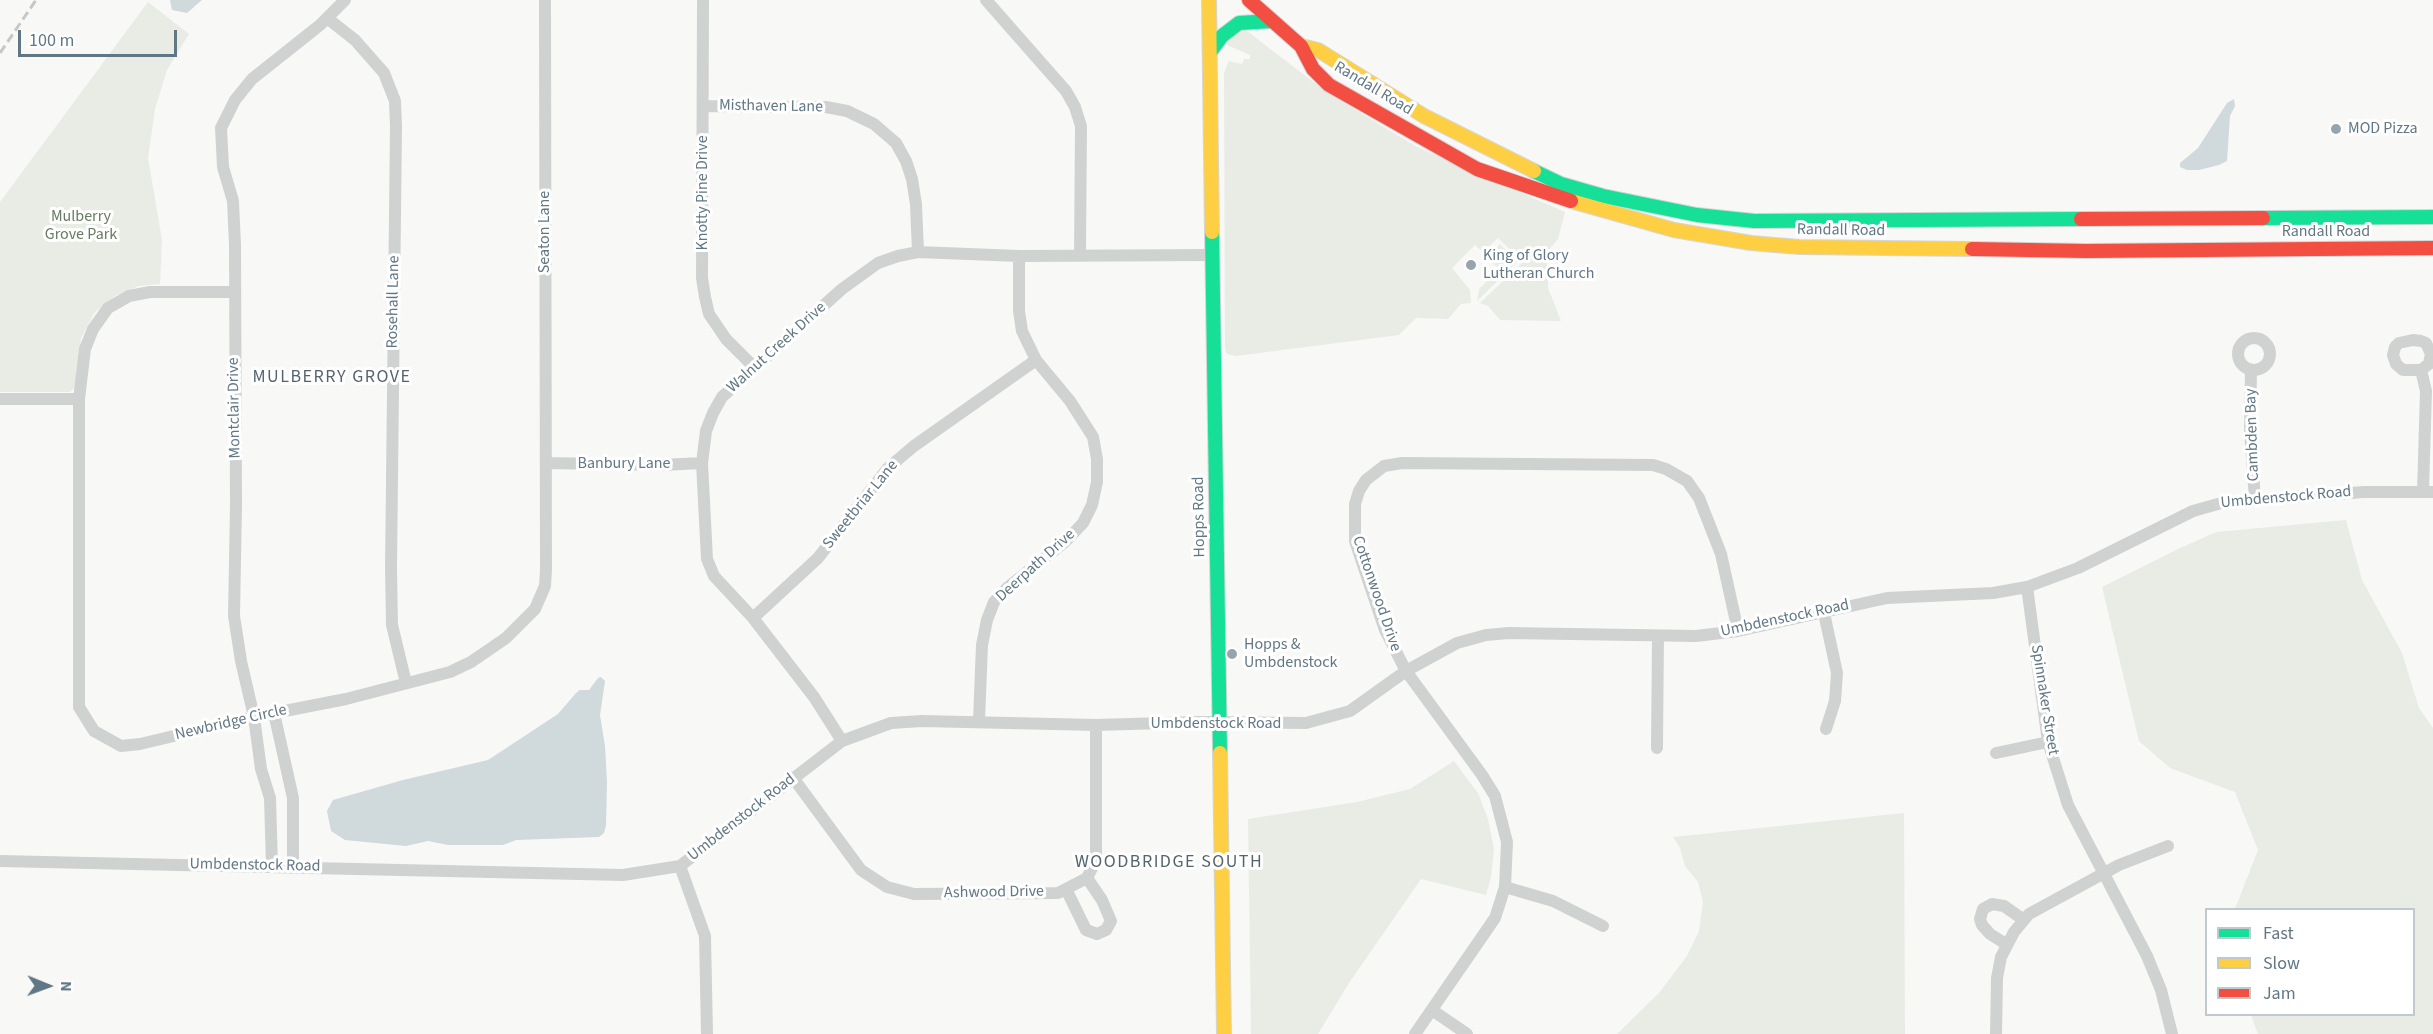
<!DOCTYPE html>
<html>
<head>
<meta charset="utf-8">
<style>
	body { margin:0 }
	#map { position:relative; width:2433px; height:1034px; overflow:hidden; background:#f8f8f7; font-family:"Source Sans 3",sans-serif }
	canvas { display:block }
	.legend { position:absolute; left:2205px; top:908px; width:210px; height:108px; box-sizing:border-box; background:#fff; border:2px solid #c0c9ce; margin:0; padding:8px 10px; list-style:none; font-size:18px; color:#617785 }
	.legend li { display:flex; align-items:center; gap:12px; height:30px }
	.legend b { width:30px; border:2px solid #c0c9ce }
	.north { position:absolute; left:18px; top:956px; width:60px; height:60px; -webkit-text-stroke:4px #fff; paint-order:stroke; rotate:91deg; font-size:16px; font-weight:700; line-height:24px; text-align:center; color:#617785 }
	.north::after { content:''; display:block; margin:auto; width:21px; height:27px; background:#617785; clip-path:polygon(50% 0,100% 100%,50% 72%,0 100%) }
	.scale { position:absolute; left:18px; top:30px; width:159px; height:27px; box-sizing:border-box; border:3px solid #617785; border-top:0; padding-left:8px; font-size:18px; line-height:21px; white-space:nowrap; color:#617785; -webkit-text-stroke:4px #fff; paint-order:stroke }
</style>
</head>
<body>
<div id="map">
<canvas width="2433" height="1034"></canvas>
<ul class="legend">
<li><b style="height:8px;background:#16e098"></b>Fast</li>
<li><b style="height:8px;background:#ffcf43"></b>Slow</li>
<li><b style="height:8px;background:#f24e42"></b>Jam</li>
</ul>
<div class="north">N</div>
<div class="scale">100 m</div>
</div>
<script>
const ctx = document.querySelector('canvas').getContext('2d');
ctx.lineJoin = 'round';
function paint(path, color) {
  ctx.fillStyle = color;
  ctx.fill(path, 'evenodd');
}
function shape(rows) {
  const path = new Path2D();
  for (const r of rows) {
    if (r.length === 3) {
      path.moveTo(r[0] + r[2], r[1]);
      path.arc(r[0], r[1], r[2], 0, 2 * Math.PI);
      continue;
    }
    path.moveTo(r[0], r[1]);
    for (let i = 2; i < r.length; i += 2) path.lineTo(r[i], r[i + 1]);
  }
  return path;
}
function trace(path, color, width, dash) {
  ctx.strokeStyle = color;
  ctx.lineWidth = width;
  ctx.lineCap = dash ? 'butt' : 'round';
  ctx.setLineDash(dash || []);
  ctx.stroke(path);
}
function write(font, color, halo, rows, align = 'center') {
  ctx.font = font + ' "Source Sans 3",sans-serif';
  ctx.lineWidth = 6;
  ctx.setLineDash([]);
  ctx.textBaseline = 'middle';
  ctx.strokeStyle = halo;
  ctx.fillStyle = color;
  for (const [text, x, y, turn = 0] of rows) {
    ctx.save();
    ctx.translate(x, y);
    ctx.rotate((+turn || 0) * Math.PI / 180);
    ctx.textAlign = isNaN(turn) ? turn : align;
    if (halo) ctx.strokeText(text, 0, 0);
    ctx.fillText(text, 0, 0);
    ctx.restore();
  }
}
paint(shape([
	[148,2,189,34,167,70,155,109,148,158,162,240,160,284,139,286,115,296,95,312,81,338,76,386,70,392,0,392,0,202],
	[1243,28,1329,94,1417,147,1565,212,1558,239,1547,252,1548,288,1561,321,1500,320,1488,306,1480,303,1523,262,1498,238,1483,252,1475,245,1452,268,1470,290,1471,303,1461,304,1448,319,1416,318,1399,335,1236,356,1227,354,1225,349,1224,73,1229,61,1242,64,1244,59,1250,59,1250,55,1227,45,1227,36],
	[1500,244,1517,262,1477,301,1479,289,1499,269,1487,257],
	[2346,520,2362,580,2402,653,2419,708,2433,728,2433,1034,2258,1034,2251,1015,2414,1014,2414,910,2235,909,2258,850,2235,792,2170,768,2139,741,2102,587,2176,550,2216,532],
	[1454,761,1478,793,1488,819,1494,849,1491,877,1486,895,1421,879,1349,983,1318,1034,1251,1034,1248,819,1357,802,1410,789],
	[1904,813,1905,1034,1617,1034,1659,993,1687,956,1699,931,1703,902,1698,882,1685,866,1680,848,1673,837]
]), '#e8ece5');
paint(shape([
	[170,0,202,0,187,13,172,10],
	[2234,99,2235,106,2230,116,2227,161,2219,165,2199,170,2187,170,2180,167,2180,163,2198,148,2227,103],
	[601,677,605,681,600,715,605,746,607,783,606,825,604,833,599,837,516,840,503,845,448,845,428,841,406,846,345,840,331,831,327,811,333,800,403,780,488,760,558,714,576,693,580,690,589,690,598,678]
]), '#d0d9dc');
const fast = shape([
	[1210,52,1222,36,1239,23,1272,21],
	[1534,171,1561,184,1603,196,1697,215,1754,221,2081,219],
	[2263,218,2433,217],
	[1212,232,1220,753]
]);
const slow = shape([
	[1209,0,1212,232],
	[1301,46,1318,50,1424,116,1534,171],
	[1571,201,1674,230,1751,243,1799,247,1972,249],
	[1220,753,1224,1034]
]);
const jam = shape([
	[1249,0,1301,46,1313,69,1329,85,1477,169,1571,201],
	[2081,219,2263,218],
	[1972,249,2086,251,2433,248]
]);
trace(fast, '#d5d6d7', 16);
trace(slow, '#d5d6d7', 16);
trace(jam, '#d5d6d7', 16);
trace(shape([
	[703,0,702,278,705,297,709,314,726,339,755,368],
	[986,0,1066,91,1075,107,1081,126,1080,255],
	[327,18,355,40,384,73,395,101,396,126,391,568,392,625,406,683],
	[703,106,826,107,847,111,874,124,896,143,906,161,912,179,916,204,918,252],
	[234,292,150,292,129,296,108,308,93,329,85,349,79,399,79,707,94,731,121,746,140,744,254,717,346,699,450,672,471,662,506,638,535,609,545,586,546,570,545,0],
	[2254,354,16],
	[2251,370,2250,431,2255,500],
	[2421,370,2403,370,2396,364,2393,355,2395,347,2399,343,2413,340,2421,341,2426,343,2431,354,2429,364,2421,370,2426,391,2423,491],
	[0,399,79,399],
	[546,463,662,465,702,463],
	[2027,587,2048,742,2068,805,2147,956,2161,990,2172,1034],
	[1824,613,1837,673,1835,701,1826,729],
	[753,618,818,558,888,468,914,446,1036,360],
	[274,713,293,798,293,866],
	[979,721,982,645,987,620,994,602,1007,588,1066,541,1083,523,1092,505,1097,482,1097,459,1093,437,1070,401,1036,360,1022,331,1019,311,1019,256],
	[842,741,814,697,753,618,714,576,707,559,702,463,706,431,713,413,722,397,842,289,878,263,898,256,918,252,1019,256,1213,255],
	[1657,748,1658,636],
	[1996,753,2048,742],
	[794,779,861,870,887,887,914,894,1058,893,1087,878,1096,860,1096,725],
	[0,861,623,875,680,866,842,741,891,723,922,721,1096,725,1198,722,1306,723,1350,711,1406,671,1457,643,1486,635,1509,633,1696,636,1738,631,1887,598,1993,593,2027,587,2078,568,2193,511,2225,502,2364,492,2433,492],
	[272,866,270,798,261,769,254,717,241,661,234,616,236,505,235,245,233,201,223,167,221,128,235,100,252,79,320,25,345,0],
	[680,866,705,936,707,1034],
	[1505,887,1553,901,1603,926],
	[1066,889,1086,930,1097,934,1106,930,1111,921,1102,900,1087,878],
	[2006,944,1990,934,1982,925,1980,919,1983,909,1992,904,2004,906,2024,920],
	[1432,1010,1467,1034],
	[1415,1034,1495,918,1505,887,1507,842,1495,796,1482,775,1406,671,1385,630,1355,541,1355,504,1359,491,1366,480,1384,466,1402,463,1653,465,1666,469,1687,481,1699,498,1721,554,1738,631],
	[1996,1034,1997,978,2001,957,2014,932,2029,914,2119,865,2168,846]
]), '#d0d2d2', 12);
trace(fast, '#16e098', 14);
trace(slow, '#ffcf43', 14);
trace(jam, '#f24e42', 14);
trace(shape([
	[0,53,36,0]
]), '#c6c8c8', 3, [9, 4.5]);
for (const [x, y, r, color] of [
	[2336,129,6,"#96a4ad"],
	[1471,265,6,"#96a4ad"],
	[1232,654,6,"#96a4ad"]
]) {
  const dot = new Path2D();
  dot.arc(x, y, r, 0, 2 * Math.PI);
  ctx.fillStyle = color;
  ctx.fill(dot);
  trace(dot, '#fff', 2);
}
write('16px', '#617785', '#fff', [
	["Randall Road",1373,89,31],
	["Misthaven Lane",771,107,1],
	["Knotty Pine Drive",703,193,-90],
	["Randall Road",1841,231,1],
	["Seaton Lane",545,232,-90],
	["Randall Road",2326,232],
	["Rosehall Lane",394,302,-89],
	["Walnut Creek Drive",777,348,-42],
	["Montclair Drive",235,408,-91],
	["Cambden Bay",2253,435,-92],
	["Banbury Lane",624,464],
	["Umbdenstock Road",2286,498,-5],
	["Sweetbriar Lane",861,505,-51],
	["Hopps Road",1200,517,-91],
	["Deerpath Drive",1036,566,-42],
	["Cottonwood Drive",1376,594,71],
	["Umbdenstock Road",1785,619,-12],
	["Spinnaker Street",2044,700,81],
	["Newbridge Circle",231,723,-13],
	["Umbdenstock Road",1216,724],
	["Umbdenstock Road",742,818,-38],
	["Umbdenstock Road",255,866,1],
	["Ashwood Drive",994,893,-1]
]);
write('16px', '#617785', '#fff', [
	["MOD Pizza",2348,129],
	["King of Glory",1483,256],
	["Lutheran Church",1483,274],
	["Hopps &",1244,645],
	["Umbdenstock",1244,663]
], 'left');
write('16px', '#677b61', '#fff', [
	["Mulberry",81,217],
	["Grove Park",81,235]
]);
ctx.letterSpacing = '1.5px';
write('18px', '#54646f', '#fff', [
	["MULBERRY GROVE",332,378],
	["WOODBRIDGE SOUTH",1169,863]
]);
ctx.letterSpacing = '0px';
</script>
</body>
</html>
